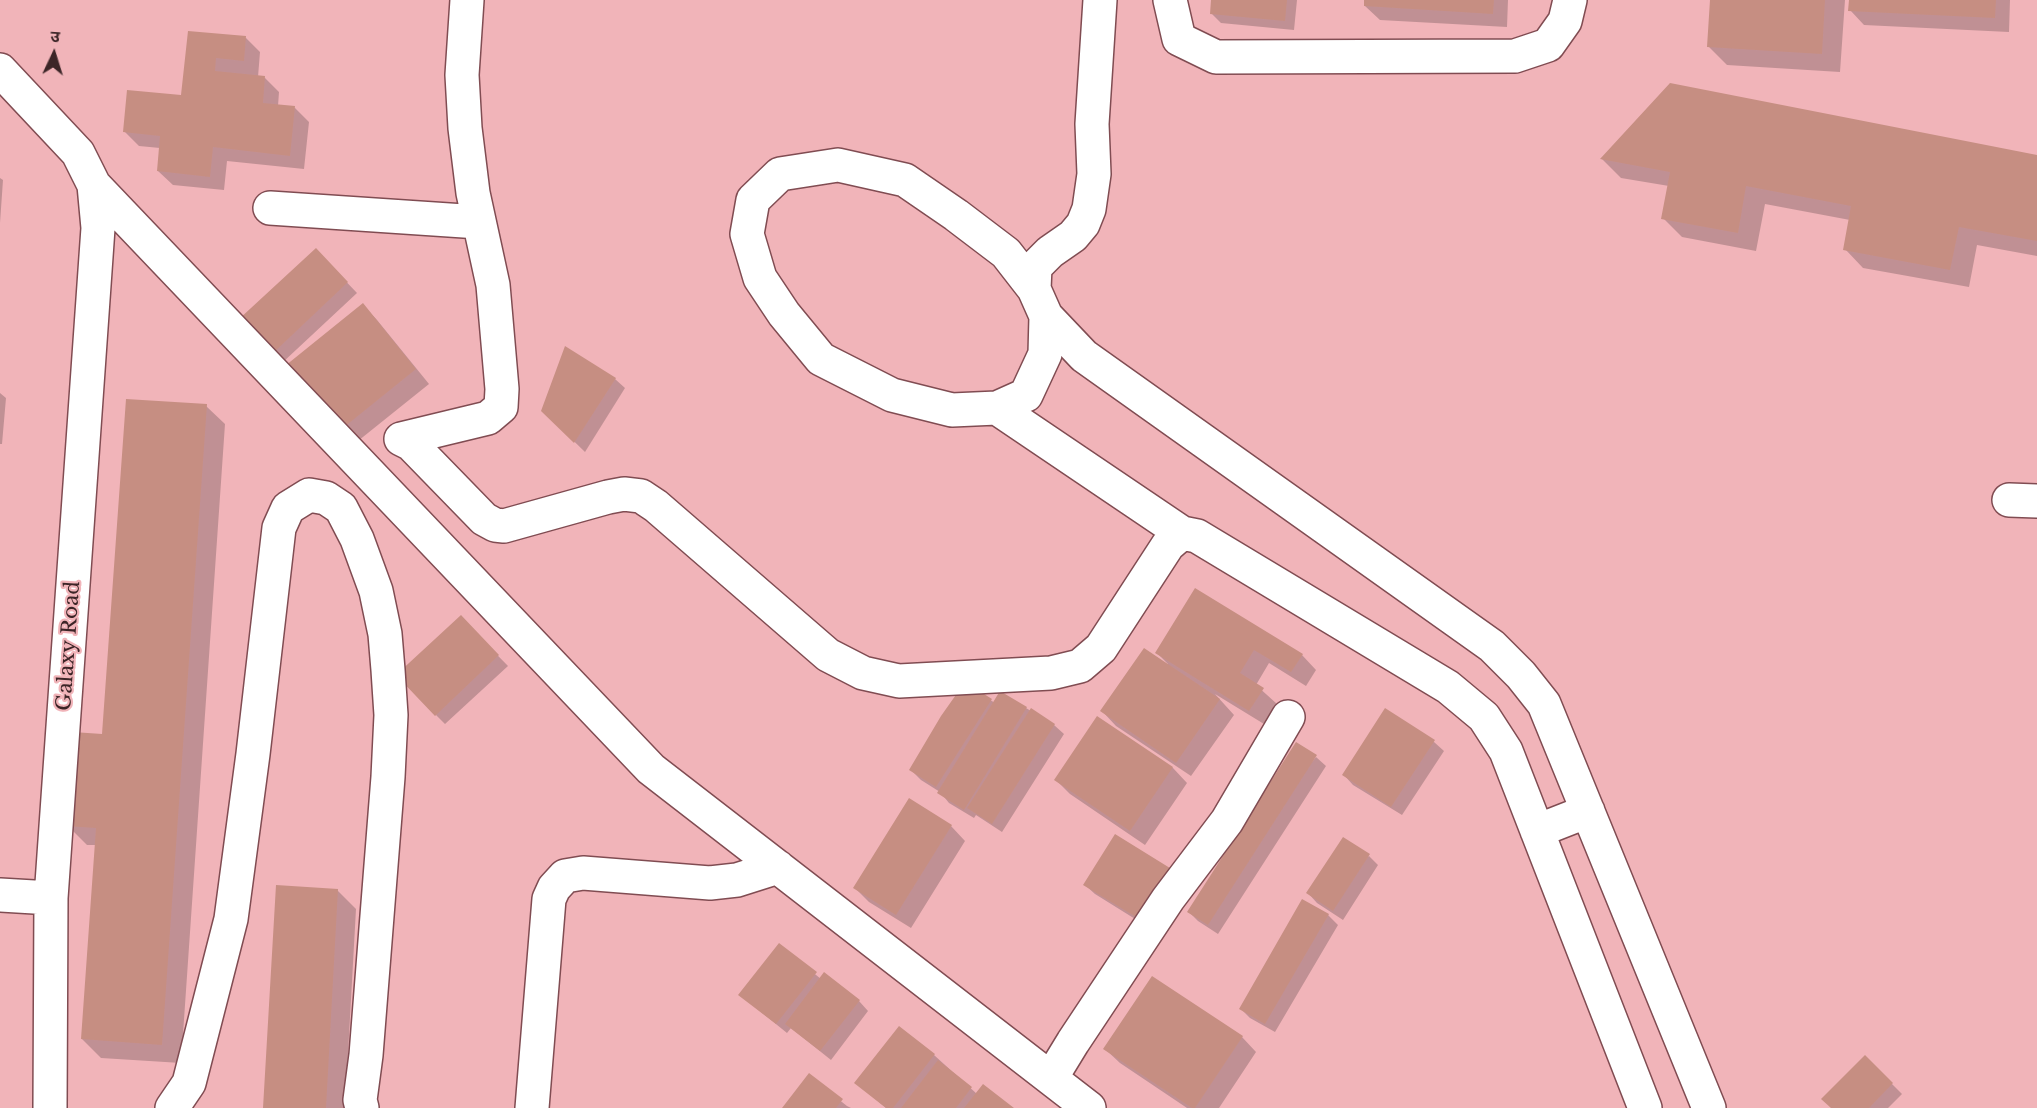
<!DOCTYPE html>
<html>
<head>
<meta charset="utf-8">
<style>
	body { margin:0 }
	#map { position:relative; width:2037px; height:1108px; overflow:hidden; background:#f1b4b9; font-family:"Libre Baskerville","Noto Sans Devanagari",serif }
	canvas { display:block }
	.north { position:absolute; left:24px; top:24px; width:60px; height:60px; -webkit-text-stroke:4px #f1b4b9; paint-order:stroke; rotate:4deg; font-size:16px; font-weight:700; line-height:24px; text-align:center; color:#3c2527 }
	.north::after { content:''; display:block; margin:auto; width:21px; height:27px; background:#3c2527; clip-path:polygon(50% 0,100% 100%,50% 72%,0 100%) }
</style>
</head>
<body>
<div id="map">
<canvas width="2037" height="1108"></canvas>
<div class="north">उ</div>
</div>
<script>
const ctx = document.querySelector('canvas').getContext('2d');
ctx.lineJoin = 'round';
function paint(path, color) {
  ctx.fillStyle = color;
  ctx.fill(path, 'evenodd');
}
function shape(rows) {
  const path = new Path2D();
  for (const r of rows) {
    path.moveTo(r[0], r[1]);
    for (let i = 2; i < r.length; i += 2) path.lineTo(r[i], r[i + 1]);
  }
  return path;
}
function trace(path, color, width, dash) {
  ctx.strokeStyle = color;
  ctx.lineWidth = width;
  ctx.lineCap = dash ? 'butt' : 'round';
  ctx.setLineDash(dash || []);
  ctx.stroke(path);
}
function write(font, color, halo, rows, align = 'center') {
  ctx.font = font + ' "Libre Baskerville",serif';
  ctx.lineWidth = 4.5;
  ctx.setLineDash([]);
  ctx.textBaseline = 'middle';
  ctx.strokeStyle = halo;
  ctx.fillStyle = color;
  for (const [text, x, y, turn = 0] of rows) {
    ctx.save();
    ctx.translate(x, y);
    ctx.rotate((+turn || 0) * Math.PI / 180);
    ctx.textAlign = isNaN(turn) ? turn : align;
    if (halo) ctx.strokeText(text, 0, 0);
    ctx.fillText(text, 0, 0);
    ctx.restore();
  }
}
paint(shape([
	[1213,0,1297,0,1294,30,1221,23,1212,14],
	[1366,0,1508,0,1507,27,1380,20,1365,6],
	[1711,0,1845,0,1840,72,1727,65,1708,46],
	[1850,0,2010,0,2009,32,1864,25,1850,10],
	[189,32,246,38,260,52,258,77,265,78,279,92,278,106,295,108,309,122,304,169,227,161,224,190,173,185,158,171,160,148,139,146,125,132,183,97],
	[2037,156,2037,256,1977,245,1969,287,1863,268,1845,249,1850,220,1765,204,1756,251,1682,237,1663,218,1669,186,1621,178,1602,159],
	[0,178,3,180,0,223],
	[316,250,357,293,282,363,241,320],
	[363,305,377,320,429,384,348,449,334,435],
	[615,379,625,388,585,452,543,411],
	[0,393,6,398,2,444,0,444],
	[206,406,225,424,181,1063,101,1058,82,1039,96,845,87,845,68,826,104,735],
	[1196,590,1302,655,1316,670,1306,686,1269,663,1256,685,1277,704,1264,724,1215,694,1234,715,1191,776,1116,726,1102,711,1168,664,1157,653],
	[460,617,508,666,445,724,436,715],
	[965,684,995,703,1026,708,1054,725,1064,734,1002,832,976,815,974,818,949,803,940,792,921,780,911,770],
	[1386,710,1434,742,1444,751,1402,815,1353,785,1344,775],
	[1098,718,1173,768,1187,783,1145,845,1070,794,1056,780],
	[1316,757,1326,766,1218,934,1198,921,1189,912],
	[951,826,965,841,911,928,869,902,855,888],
	[1115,836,1156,932,1095,894,1085,885],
	[1369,856,1378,865,1343,920,1317,903,1308,893],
	[337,890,356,909,345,1108,265,1108],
	[1303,901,1328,915,1338,925,1275,1032,1250,1018,1241,1009],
	[779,945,821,979,859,1001,868,1011,831,1060,791,1028,787,1033,740,995],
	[899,1028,934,1055,977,1094,1012,1108,886,1108,856,1083],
	[1242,1037,1256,1052,1219,1108,1187,1108,1120,1063,1105,1049],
	[1865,1057,1902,1094,1888,1108,1833,1108],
	[809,1076,847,1106,851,1108,784,1108]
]), '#0003');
paint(shape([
	[1211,0,1287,0,1285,21,1210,14],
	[1364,0,1494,0,1493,14,1364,6],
	[1710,0,1825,0,1822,54,1707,47],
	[1849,0,1996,0,1995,18,1848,11],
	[188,31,246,36,244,61,216,58,215,71,265,76,263,103,295,106,290,156,213,147,210,177,157,171,160,136,123,132,127,90,181,95],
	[1670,83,2037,155,2037,241,1959,227,1950,270,1843,250,1851,206,1746,186,1738,233,1661,219,1670,172,1600,159],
	[316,248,348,282,271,355,238,320],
	[363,303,416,369,333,436,280,370],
	[565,346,616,378,574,443,541,411],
	[126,399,207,404,162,1045,81,1039,96,828,66,826,73,732,102,734],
	[1195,588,1303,654,1291,672,1254,650,1240,673,1264,688,1249,711,1155,653],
	[461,615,499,655,435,716,396,675],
	[1144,648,1220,699,1176,763,1100,711],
	[965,682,992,699,936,787,909,770,941,716],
	[1000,691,1027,707,964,810,937,793],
	[1031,708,1055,724,992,824,967,808],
	[1385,708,1435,740,1391,807,1342,775],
	[1097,716,1173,767,1130,831,1054,780],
	[1296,742,1317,755,1208,925,1187,912],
	[909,798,952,825,896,915,853,888],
	[1115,834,1178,873,1146,923,1083,885],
	[1343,837,1370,854,1333,911,1306,893],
	[276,885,338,889,326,1108,263,1108],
	[1302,899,1329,914,1265,1024,1239,1009],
	[779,943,817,972,776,1024,738,995],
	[824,972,860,1000,820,1051,785,1024],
	[1152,976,1243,1036,1195,1108,1192,1108,1103,1049],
	[899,1026,935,1054,893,1108,886,1108,854,1083],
	[1865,1055,1893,1083,1869,1108,1831,1108,1821,1099],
	[938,1060,972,1087,956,1108,901,1108],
	[809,1073,843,1099,836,1108,782,1108],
	[983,1084,1014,1108,964,1108]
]), '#c68e82');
const minor = shape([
	[1170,0,1179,39,1216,57,1515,56,1548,45,1565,21,1570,0],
	[0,70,78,153,94,185,651,769,1089,1108],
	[270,208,479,222],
	[1034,289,1035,267,1050,252,1073,236,1083,224,1089,209,1094,174,1092,124,1100,0],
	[1046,316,1045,354,1026,395,997,408,952,410,892,395,821,359,784,314,760,278,747,234,753,200,780,174,838,165,905,180,956,215,1006,253,1034,289,1046,316,1084,356,1492,646,1521,675,1544,704,1709,1108],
	[997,408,1182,533,1197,536,1448,687,1484,717,1506,751,1645,1108],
	[401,439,411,444,484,519,495,525,504,526,608,497,624,494,641,496,656,506,828,655,863,673,899,681,1051,673,1080,666,1101,648,1168,545,1182,533],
	[401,439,488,418,501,407,502,389,493,285,473,193,465,128,462,75,467,0],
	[2009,500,2037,501],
	[1537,831,1588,811],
	[0,895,51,898],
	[1051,1078,1073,1042,1168,899,1227,821,1288,717],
	[50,1108,51,898,98,228,94,185],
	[172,1108,189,1083,231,919,253,754,279,528,288,508,309,495,326,498,341,508,357,539,376,591,385,634,388,670,391,715,388,777,366,1055,360,1100,362,1108],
	[532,1108,549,899,554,888,565,876,583,873,710,883,737,880,778,867]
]);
trace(minor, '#804c52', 36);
trace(minor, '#fff', 33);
write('20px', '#3c2527', '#f1b4b9', [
	["Galaxy Road",69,646,-86]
]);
</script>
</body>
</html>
